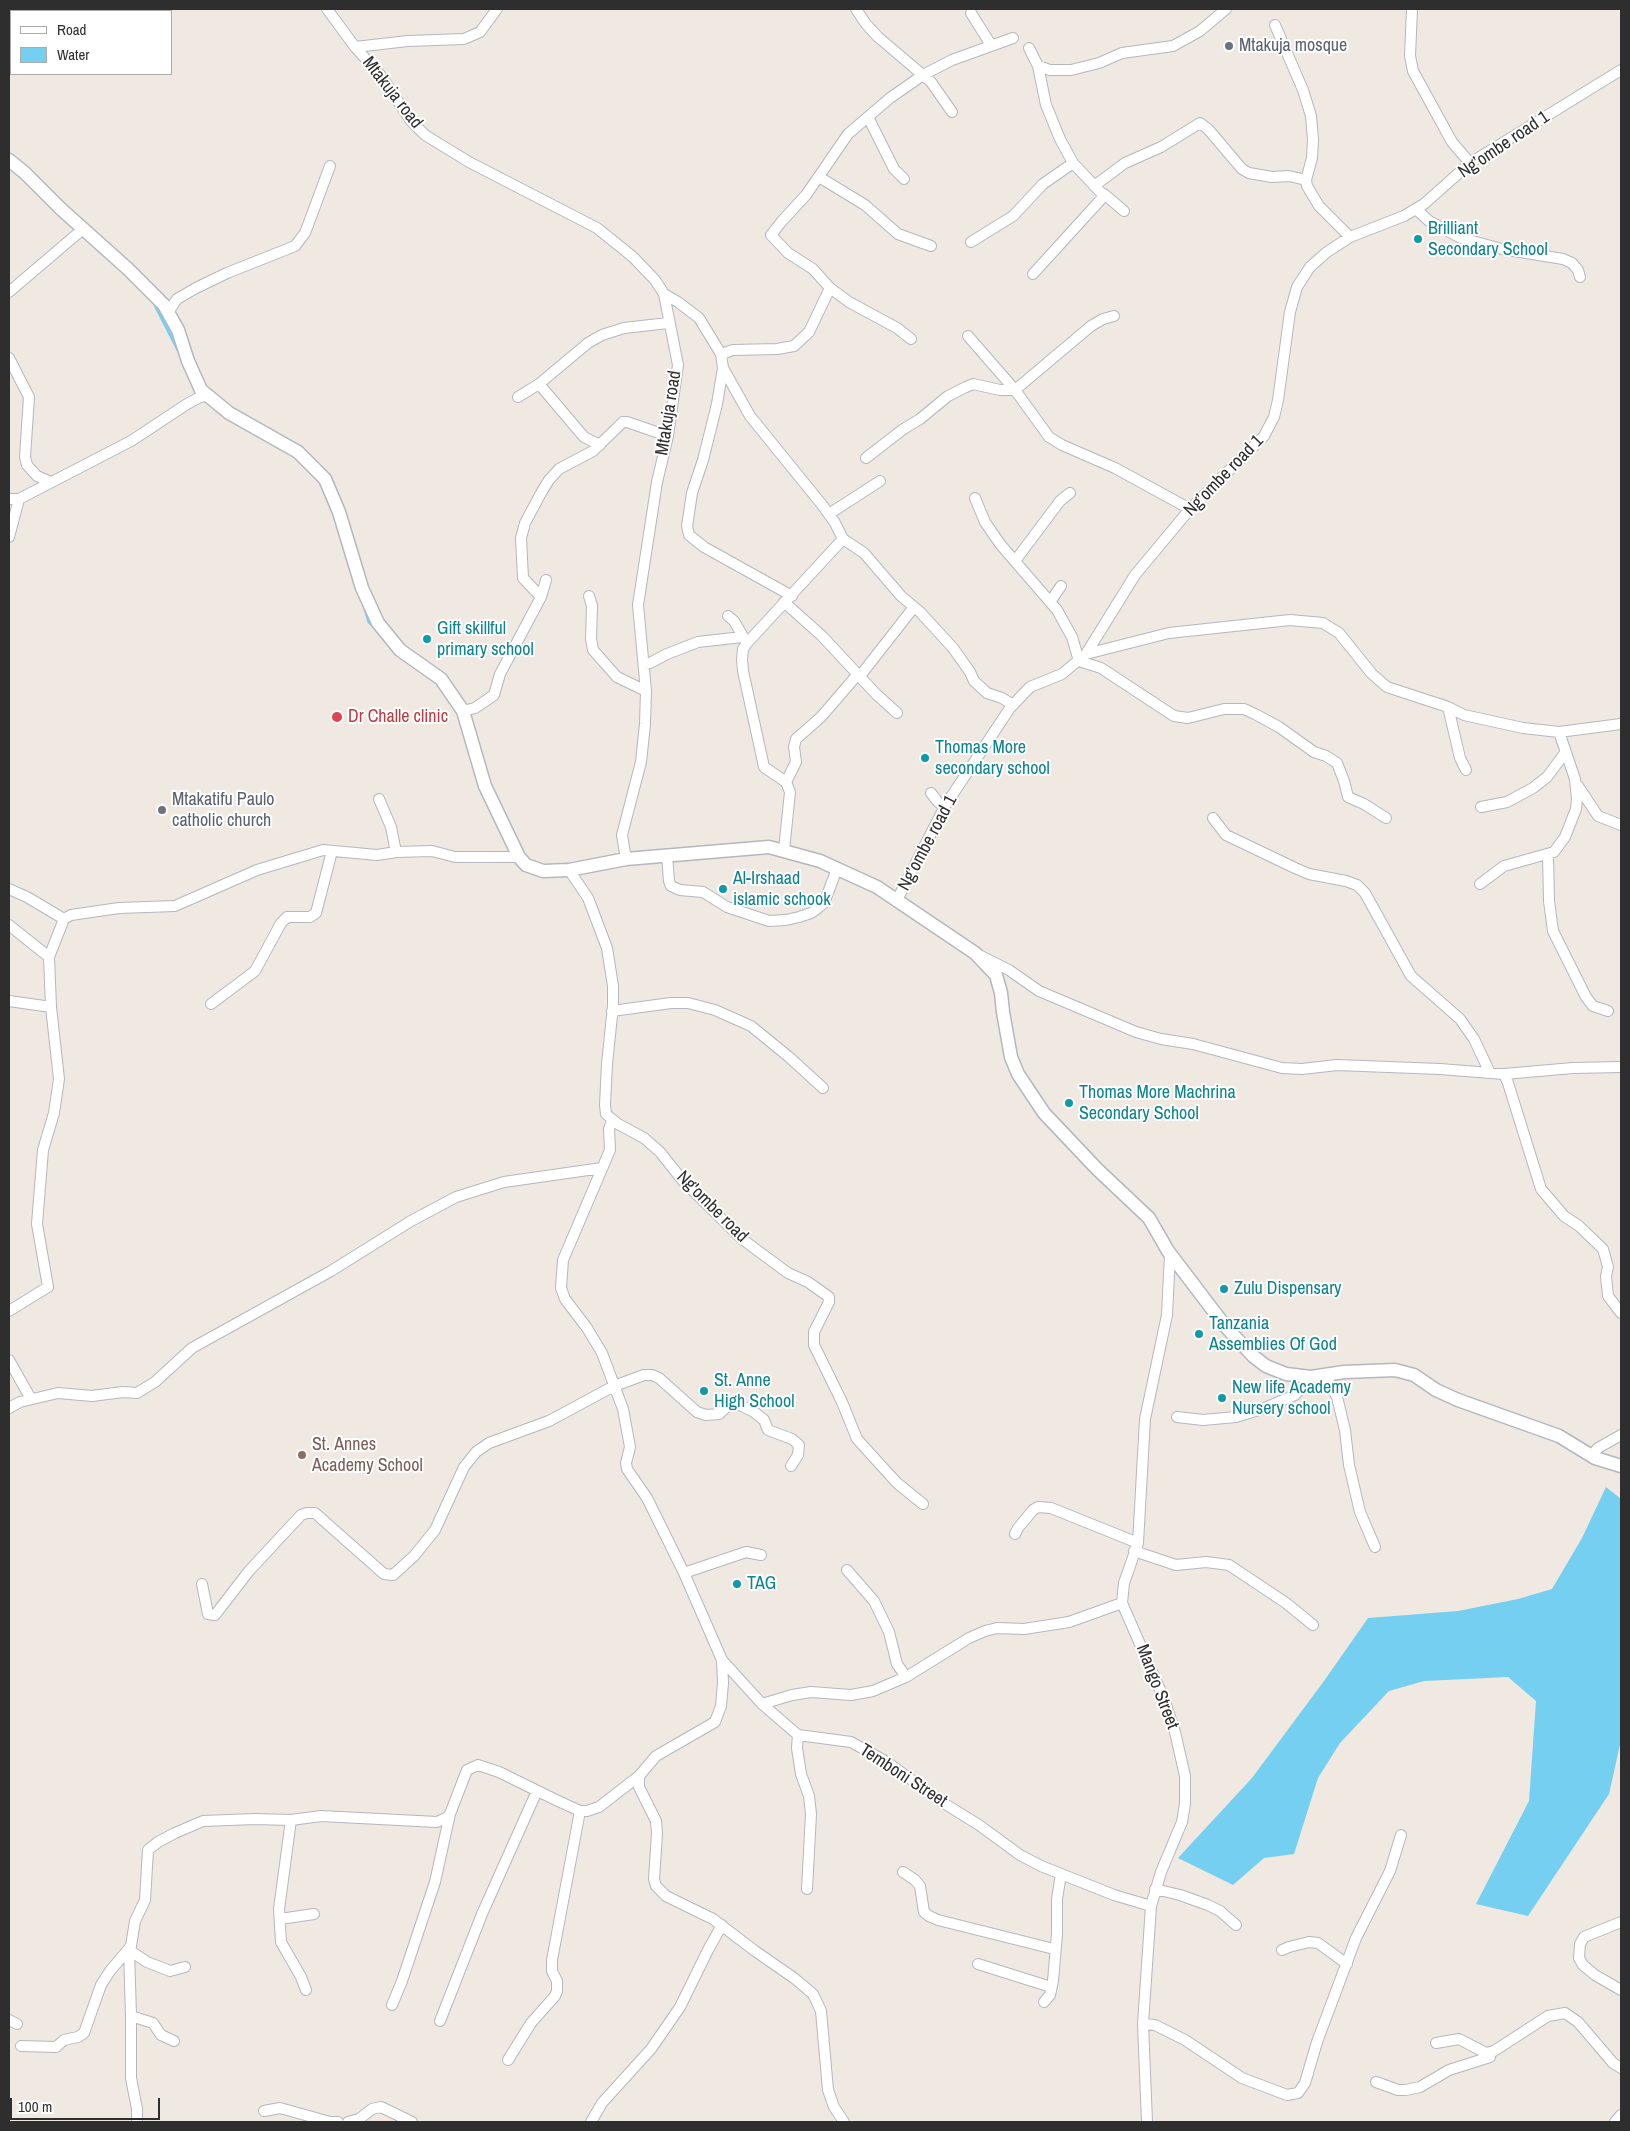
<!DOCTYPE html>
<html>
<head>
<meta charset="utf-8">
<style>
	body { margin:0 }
	#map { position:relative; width:1630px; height:2131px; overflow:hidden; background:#efe9e1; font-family:"Archivo Narrow",sans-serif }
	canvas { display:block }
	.frame { position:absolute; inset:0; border:10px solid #2e2e2e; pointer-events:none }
	.legend { position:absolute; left:10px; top:10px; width:162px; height:65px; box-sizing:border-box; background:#fff; border:1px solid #ababab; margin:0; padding:6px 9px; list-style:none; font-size:15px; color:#2e2e2e }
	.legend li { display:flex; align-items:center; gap:10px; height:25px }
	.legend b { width:25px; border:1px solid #ababab }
	.scale { position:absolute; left:10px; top:2098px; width:150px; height:22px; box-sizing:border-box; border:2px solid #2e2e2e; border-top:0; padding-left:6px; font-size:15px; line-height:18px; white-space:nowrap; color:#2e2e2e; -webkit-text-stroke:4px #fff; paint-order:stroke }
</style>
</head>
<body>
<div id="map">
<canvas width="1630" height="2131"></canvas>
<div class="frame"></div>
<ul class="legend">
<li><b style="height:6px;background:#fff"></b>Road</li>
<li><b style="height:14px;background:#75cff0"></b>Water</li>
</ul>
<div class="scale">100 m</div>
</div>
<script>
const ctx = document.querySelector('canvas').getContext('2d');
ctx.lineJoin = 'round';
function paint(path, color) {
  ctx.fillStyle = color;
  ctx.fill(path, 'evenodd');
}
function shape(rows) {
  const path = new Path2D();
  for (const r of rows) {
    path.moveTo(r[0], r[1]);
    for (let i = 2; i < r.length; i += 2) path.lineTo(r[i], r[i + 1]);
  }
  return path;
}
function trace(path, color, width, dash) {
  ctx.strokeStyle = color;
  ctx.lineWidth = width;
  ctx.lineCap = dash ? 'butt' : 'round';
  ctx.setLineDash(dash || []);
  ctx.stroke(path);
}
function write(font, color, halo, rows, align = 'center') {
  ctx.font = font + ' "Archivo Narrow",sans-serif';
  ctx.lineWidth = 4;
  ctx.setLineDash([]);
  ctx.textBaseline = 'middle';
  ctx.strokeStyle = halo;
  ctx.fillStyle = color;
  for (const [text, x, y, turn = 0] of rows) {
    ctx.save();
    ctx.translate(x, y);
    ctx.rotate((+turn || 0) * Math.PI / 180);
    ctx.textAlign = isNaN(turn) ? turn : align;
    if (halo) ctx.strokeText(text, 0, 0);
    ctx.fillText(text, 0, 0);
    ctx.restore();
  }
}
paint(shape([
	[1606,1487,1621,1499,1621,1740,1609,1794,1528,1916,1476,1904,1529,1801,1536,1701,1508,1677,1424,1681,1389,1691,1340,1743,1318,1778,1294,1854,1264,1858,1233,1885,1178,1858,1252,1778,1324,1681,1368,1618,1458,1611,1518,1599,1552,1589,1582,1538]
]), '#75cff0');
trace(shape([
	[155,305,178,350],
	[365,609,369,622,374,627]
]), '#75cff0', 3);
const minor = shape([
	[327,9,355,47,382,77,411,121,425,135,469,162,597,228,633,257,655,280,664,294,678,365,668,436,657,482,638,605,646,691,645,724,641,762,622,835,626,859],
	[856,9,866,24,878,37,931,82,952,112],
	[1412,9,1410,56,1413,71,1452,142,1470,163],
	[971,13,991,45],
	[1275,25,1303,90,1311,116,1313,139,1312,158,1306,180,1307,186,1319,206,1350,237],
	[355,47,408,41,464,39,480,32,497,9],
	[1029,48,1038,66,1046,105,1060,139,1073,163,1104,196,1033,274],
	[1038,66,1050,70,1071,70,1099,63,1122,53,1173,46,1200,31,1226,9],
	[868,117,894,169,904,179],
	[819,177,865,205,898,234,931,246],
	[1094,186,1125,163,1161,147,1200,123,1208,129,1242,169,1249,173,1272,177,1289,176,1306,180],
	[1104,194,1124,211],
	[1416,209,1429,221,1461,238,1502,249,1563,259,1572,263,1578,270,1580,277],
	[971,242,1013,216,1043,184,1073,163],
	[9,292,83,229],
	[664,294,678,302,699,318,721,354,723,368,750,416,823,506,835,523,843,539,864,553,901,596,920,612,953,648,970,672,974,681,987,693,1002,698,1013,705],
	[169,311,177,299,196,288,227,273,295,246,305,233,330,166],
	[968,336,1015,390,1049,437,1062,445,1115,468,1190,509],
	[911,339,897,328,849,302,830,288,813,269,788,253,771,235,782,221,806,195,848,134,890,98,923,75,952,60,1013,38],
	[721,354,733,350,777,349,794,346,809,332,830,288],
	[9,358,29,397,25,457,27,465,37,476,51,482],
	[723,368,717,404,703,460,692,493,687,526,689,535,704,547,792,596],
	[539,384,584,437,600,445],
	[518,397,539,384,588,343,602,335,624,328,668,323],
	[866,458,902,430,920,419,948,396,966,387,973,384,1000,390,1015,390,1091,326,1103,319,1114,316],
	[975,498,985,522,1000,544,1057,610,1072,637,1079,661,1101,668,1174,716,1188,718,1224,709,1244,709,1255,714,1279,727,1314,752,1326,756,1337,763,1344,781,1348,797,1364,804,1386,818],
	[9,499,19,499,131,441,187,404,200,397,207,396],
	[829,514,880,481],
	[9,537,19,499],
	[1015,561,1060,501,1070,493],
	[589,596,592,606,591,639,593,650,617,677,646,691],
	[541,597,523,578,521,538,525,523,541,493,549,480,559,469,593,451,623,422,627,422,668,436],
	[784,602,822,636,876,694,897,713],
	[1050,602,1061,586],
	[728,616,734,621,745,640],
	[1086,654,1169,633,1290,620,1323,623,1339,633,1372,674,1387,687,1448,707,1464,715,1523,728,1559,732,1621,724],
	[644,664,650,663,667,654,698,642,742,637],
	[860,676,914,607],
	[1448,707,1460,758,1466,770],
	[463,711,475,708,494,695,500,674,541,597,546,580],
	[786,782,796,762,794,747,796,739,821,717,858,674],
	[1578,786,1598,816,1621,825],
	[931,793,938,802,945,806],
	[379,799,391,827,396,852],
	[1481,807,1507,802,1533,788,1547,777,1565,753],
	[1213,818,1226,835,1295,868,1309,874,1346,881,1357,885,1365,893,1411,976,1460,1019,1474,1039,1490,1073],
	[784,850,790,792,786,782,764,767,743,671,742,659,743,649,747,643,843,539],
	[667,855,669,881,671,886,680,890,703,892,727,907,769,921,786,920,799,917,811,913,818,908,824,903,837,869],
	[1548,855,1549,901,1553,931,1586,997,1593,1006,1608,1011],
	[569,870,588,898,607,948,613,986,613,1006,607,1064,605,1105,606,1114,618,1124,644,1138,660,1152,683,1181,742,1239,788,1273,808,1282,829,1297,829,1302,814,1332,814,1345,842,1402,857,1439,897,1483,923,1504],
	[1480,884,1504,866,1554,852,1565,837,1576,809,1577,799,1575,779,1559,732],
	[9,889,27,897,64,919],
	[897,900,945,806,1010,708,1030,687,1062,674,1086,654,1135,575,1190,509,1264,436,1274,417,1278,400,1290,312,1297,287,1310,267,1327,252,1350,237,1404,216,1424,204,1470,163,1621,70],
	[9,925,49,957],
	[981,956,1009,970,1039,991,1136,1032,1161,1039,1193,1044,1282,1068,1302,1069,1337,1065,1440,1069,1504,1074,1573,1068,1621,1067],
	[9,1001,51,1007,59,1079,54,1113,43,1150,37,1224,48,1287,9,1311],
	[211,1004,255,971,281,923,287,917,310,917,316,913,332,851],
	[51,1007,49,957,64,919,71,915,119,908,175,906,257,870,323,850,377,855,396,852,432,851,455,857,519,857],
	[612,1011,671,1003,688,1003,715,1010,751,1026,789,1057,823,1088],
	[1504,1074,1508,1083,1541,1189,1564,1216,1579,1226,1603,1249,1608,1267,1606,1276,1608,1296,1621,1313],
	[612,1120,609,1129,610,1150,563,1260,561,1288,565,1299,587,1328,602,1353,623,1409,630,1447,626,1463,627,1469,647,1498,684,1573,722,1660,762,1704,798,1735,851,1742,887,1762,942,1802,979,1825,1020,1855,1041,1866,1114,1895,1151,1906],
	[9,1360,31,1399],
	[1325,1375,1337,1397,1345,1430,1349,1465,1360,1512,1375,1547],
	[9,1408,20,1402,58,1393,92,1396,123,1392,137,1393,155,1382,192,1348,331,1271,411,1221,456,1197,504,1182,602,1168],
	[1177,1417,1203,1420,1236,1417,1262,1409,1295,1395,1311,1377],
	[1591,1456,1598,1448,1621,1435],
	[1015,1534,1018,1528,1033,1510,1038,1507,1051,1508,1138,1543],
	[1134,1551,1176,1565,1206,1562,1229,1565,1286,1603,1313,1625],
	[847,1570,874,1601,889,1632,897,1664,906,1677],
	[684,1573,746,1552,761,1555],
	[202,1584,208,1614,215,1615,249,1571,301,1515,307,1513,315,1513,384,1574,393,1575,414,1556,435,1530,464,1467,476,1452,489,1443,549,1421,614,1386,644,1375,652,1375,659,1378,697,1412,706,1415,719,1414,731,1403,742,1406,754,1412,764,1420,768,1430,792,1439,799,1445,798,1455,791,1466],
	[722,1660,723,1683,721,1706,715,1722,656,1756,639,1776,639,1787,656,1821,657,1833,654,1879,656,1886,666,1896,713,1919,755,1951,794,1978,813,1994,821,2011,828,2090,834,2107,844,2122],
	[762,1704,792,1695,811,1692,851,1695,873,1691,906,1677,969,1638,985,1631,997,1628,1024,1629,1069,1622,1122,1603],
	[798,1735,797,1748,801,1774,809,1796,811,1814,807,1889],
	[291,1820,279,1909,281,1942,301,1977,306,1990],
	[903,1872,915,1880,920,1886,924,1912,929,1916,938,1920,1054,1949],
	[1155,1889,1180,1895,1208,1905,1220,1911,1236,1925],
	[280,1919,314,1914],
	[1621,1922,1584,1937,1580,1944,1579,1958,1583,1965,1595,1975,1621,1990],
	[129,1950,131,2016,153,2023,161,2035,174,2041],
	[129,1950,147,1962,170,1971,185,1967],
	[1282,1950,1289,1947,1309,1942,1318,1943,1347,1964],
	[978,1964,1051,1987],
	[1044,2002,1050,1995,1053,1981,1057,1934,1057,1899,1061,1874],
	[392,2005,402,1981,435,1882,450,1814],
	[131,2016,131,2078,137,2109,137,2122],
	[9,2020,17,2024],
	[440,2021,482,1914,537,1791],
	[1143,2024,1155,2025,1185,2040,1242,2078,1287,2095,1298,2093,1305,2083,1317,2042,1356,1938,1390,1871,1401,1835],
	[1436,2043,1459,2039,1486,2053,1494,2051,1548,2016,1565,2013,1578,2022,1613,2063,1621,2068],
	[21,2046,56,2047,64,2040,78,2037,84,2033,101,1985,110,1971,131,1946,135,1921,145,1900,148,1850,158,1842,175,1833,203,1821,255,1819,291,1820,321,1816,437,1822,446,1818,450,1814,467,1770,478,1765,499,1772,556,1800,580,1811,587,1811,599,1807,639,1776],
	[508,2060,531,2023,555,1996,557,1991,557,1981,552,1971,552,1960,580,1811],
	[1376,2082,1398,2090,1406,2090,1420,2087,1449,2070,1490,2057],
	[264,2111,280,2108,330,2122,338,2122],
	[348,2122,359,2119,372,2109,381,2107,412,2122],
	[591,2122,602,2103,651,2049,680,2007,708,1950,722,1925],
	[1147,2122,1143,2024,1151,1906,1161,1872,1182,1822,1185,1804,1185,1776,1175,1732,1164,1699,1122,1603,1124,1583,1138,1543,1145,1419,1167,1315,1170,1254],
	[1615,2122,1621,2115]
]);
const tertiary = shape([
	[9,160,25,173,61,209,128,269,164,305,178,330,188,361,201,390,229,413,298,452,325,479,339,512,362,588,378,623,400,650,441,679,463,711,485,786,519,857,526,865,543,871,569,870,626,859,769,847,820,861,877,887,975,953,996,975,1001,993,1003,1012,1011,1057,1018,1074,1044,1113,1097,1169,1149,1218,1168,1251,1225,1326,1253,1356,1266,1366,1286,1374,1311,1377,1344,1372,1395,1370,1414,1375,1436,1390,1458,1400,1559,1436,1595,1458,1621,1466]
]);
trace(minor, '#b4b7c1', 12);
trace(tertiary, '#b4b7c1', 15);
trace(minor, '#fff', 10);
trace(tertiary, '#fff', 12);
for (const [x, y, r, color] of [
	[1229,46,5,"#6b7280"],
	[1418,239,5,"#0f9aa8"],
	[427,639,5,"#0f9aa8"],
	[337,717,6,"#e0444e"],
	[925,758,5,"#0f9aa8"],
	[162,810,5,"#6b7280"],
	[723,889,5,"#0f9aa8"],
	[1069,1103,5,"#0f9aa8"],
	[1224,1289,5,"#0f9aa8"],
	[1199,1334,5,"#0f9aa8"],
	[704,1391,5,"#0f9aa8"],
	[1222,1398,5,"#0f9aa8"],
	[302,1455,5,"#8d6e63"],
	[737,1584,5,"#0f9aa8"]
]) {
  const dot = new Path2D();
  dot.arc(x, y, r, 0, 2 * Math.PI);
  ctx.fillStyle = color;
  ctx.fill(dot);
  trace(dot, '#fff', 2);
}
write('18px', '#5b616d', '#fff', [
	["Mtakuja mosque",1239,46],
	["Mtakatifu Paulo",172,800],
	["catholic church",172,821]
], 'left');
write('18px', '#2e2e2e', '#fff', [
	["Mtakuja road",392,93,52],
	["Ng’ombe road 1",1504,145,-34],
	["Mtakuja road",669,413,-81],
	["Ng’ombe road 1",1224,476,-46],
	["Ng’ombe road 1",928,843,-62],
	["Ng'ombe road",712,1207,45],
	["Mango Street",1157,1687,69],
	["Temboni Street",903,1776,33]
]);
write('18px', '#0d838f', '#fff', [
	["Brilliant",1428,229],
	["Secondary School",1428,250],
	["Gift skillful",437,629],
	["primary school",437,650],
	["Thomas More",935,748],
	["secondary school",935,769],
	["Al-Irshaad",733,879],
	["islamic schook",733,900],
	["Thomas More Machrina",1079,1093],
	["Secondary School",1079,1114],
	["Zulu Dispensary",1234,1289],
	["Tanzania",1209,1324],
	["Assemblies Of God",1209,1345],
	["St. Anne",714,1381],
	["High School",714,1402],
	["New life Academy",1232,1388],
	["Nursery school",1232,1409],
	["TAG",747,1584]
], 'left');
write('18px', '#be3a42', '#fff', [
	["Dr Challe clinic",348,717]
], 'left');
write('18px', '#785e54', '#fff', [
	["St. Annes",312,1445],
	["Academy School",312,1466]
], 'left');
</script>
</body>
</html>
